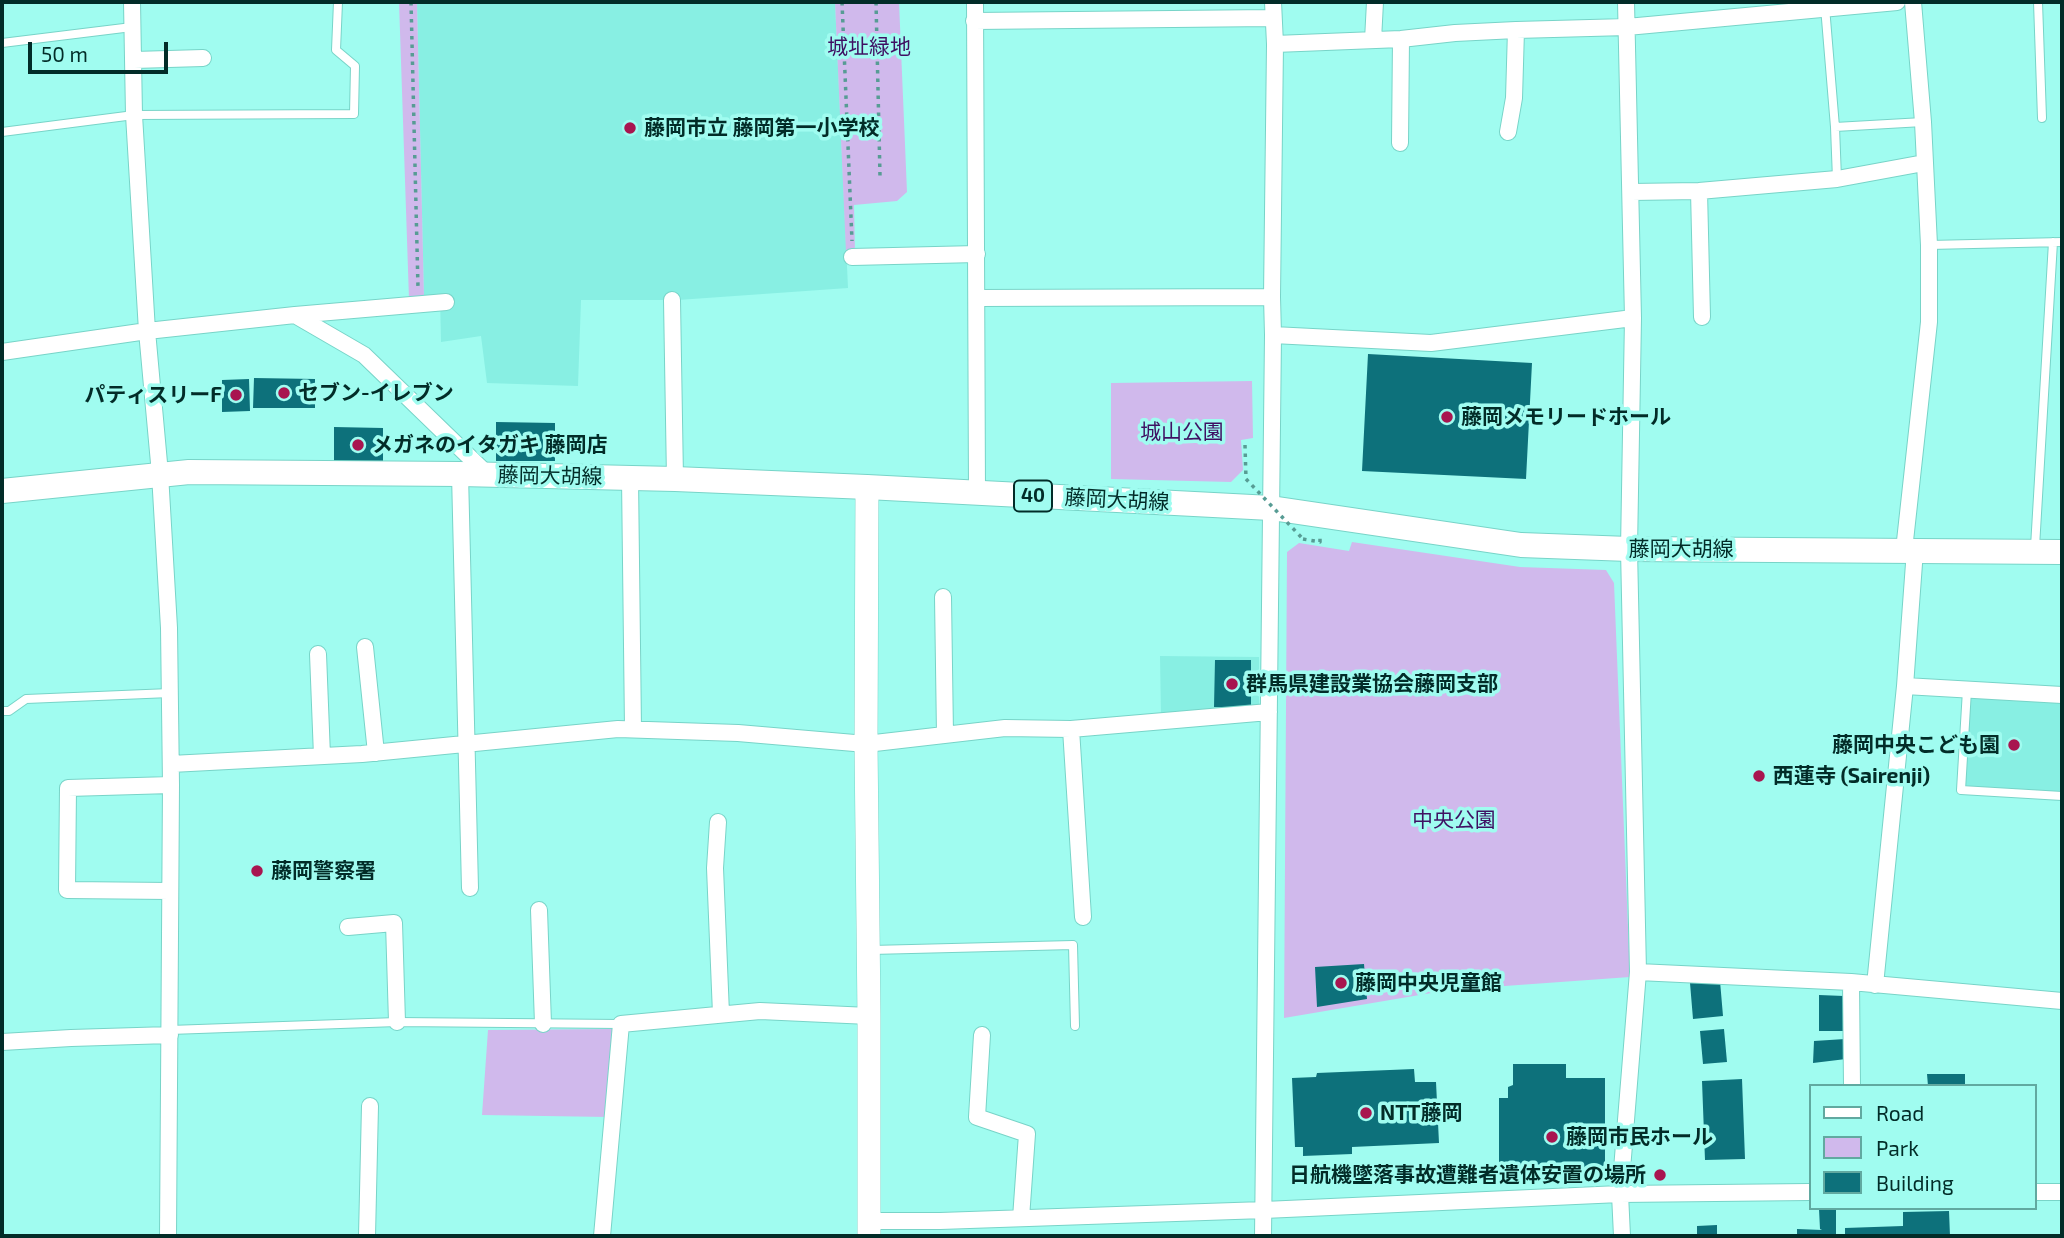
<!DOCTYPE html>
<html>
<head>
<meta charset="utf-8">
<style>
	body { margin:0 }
	#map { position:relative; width:2064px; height:1238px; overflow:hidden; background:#a0fcf0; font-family:"Exo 2",sans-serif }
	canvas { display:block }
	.frame { position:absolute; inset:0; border:4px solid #022c28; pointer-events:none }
	.legend { position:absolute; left:1809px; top:1084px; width:228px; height:126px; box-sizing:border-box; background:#a0fcf0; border:2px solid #61a9a0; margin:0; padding:9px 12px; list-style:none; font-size:21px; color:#022c28 }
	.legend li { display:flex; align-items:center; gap:14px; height:35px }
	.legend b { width:35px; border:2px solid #61a9a0 }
	.scale { position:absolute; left:28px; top:42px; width:140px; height:32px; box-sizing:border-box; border:4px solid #022c28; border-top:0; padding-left:9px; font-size:21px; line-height:24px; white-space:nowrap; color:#022c28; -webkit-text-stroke:5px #a0fcf0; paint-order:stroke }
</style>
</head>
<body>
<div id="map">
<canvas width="2064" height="1238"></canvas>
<div class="frame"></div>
<ul class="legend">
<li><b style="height:9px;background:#fff"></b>Road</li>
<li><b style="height:19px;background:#d0b9ec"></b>Park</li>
<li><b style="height:19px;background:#0d717b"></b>Building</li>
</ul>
<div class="scale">50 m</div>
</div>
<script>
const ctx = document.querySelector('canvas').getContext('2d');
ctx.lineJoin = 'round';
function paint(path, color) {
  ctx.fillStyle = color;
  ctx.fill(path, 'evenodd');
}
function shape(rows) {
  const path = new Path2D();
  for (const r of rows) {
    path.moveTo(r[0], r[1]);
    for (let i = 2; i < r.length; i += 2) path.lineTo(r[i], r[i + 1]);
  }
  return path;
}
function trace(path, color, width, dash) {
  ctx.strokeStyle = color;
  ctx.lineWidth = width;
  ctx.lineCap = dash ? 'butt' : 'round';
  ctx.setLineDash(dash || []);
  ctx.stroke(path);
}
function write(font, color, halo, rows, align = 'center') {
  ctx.font = font + ' "Exo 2","Noto Sans JP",sans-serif';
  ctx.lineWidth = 7;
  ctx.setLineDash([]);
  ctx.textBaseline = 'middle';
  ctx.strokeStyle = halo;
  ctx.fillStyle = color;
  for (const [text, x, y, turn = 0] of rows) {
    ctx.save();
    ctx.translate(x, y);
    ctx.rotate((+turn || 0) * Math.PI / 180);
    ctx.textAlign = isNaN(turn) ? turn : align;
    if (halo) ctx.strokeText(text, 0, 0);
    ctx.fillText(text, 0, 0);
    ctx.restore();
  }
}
paint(shape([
	[417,2,835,2,848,288,678,300,581,300,578,386,487,383,481,336,441,342,440,296,424,297],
	[1160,656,1259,657,1259,706,1161,716],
	[1970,697,2062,702,2062,794,1963,789]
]), '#88efe3');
paint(shape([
	[399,2,417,2,424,297,409,299],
	[835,2,899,2,907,192,897,201,854,205,855,253,846,253],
	[1252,381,1253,438,1241,440,1243,470,1231,482,1111,479,1111,383],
	[1352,542,1520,567,1606,570,1614,583,1630,977,1449,990,1284,1018,1287,552,1299,543,1349,551],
	[614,1029,608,1117,482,1115,488,1030]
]), '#d0b9ec');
paint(shape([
	[1368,354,1532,363,1526,479,1362,471],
	[254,378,315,379,315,408,253,408],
	[249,379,250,411,222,412,222,380],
	[496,422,555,423,555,461,496,461],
	[334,427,383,428,383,462,334,462],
	[1215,660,1251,660,1251,708,1214,707],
	[1364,964,1367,999,1317,1007,1315,967],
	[1720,981,1723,1016,1693,1019,1690,983],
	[1819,995,1844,996,1846,1031,1819,1031],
	[1724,1029,1727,1062,1703,1064,1700,1031],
	[1845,1039,1846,1059,1813,1063,1814,1041],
	[1513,1064,1566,1064,1566,1078,1605,1078,1605,1177,1499,1177,1499,1098,1508,1098,1508,1087,1513,1085],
	[1414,1069,1415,1082,1436,1082,1439,1143,1352,1147,1352,1154,1303,1156,1303,1147,1295,1147,1292,1078,1316,1077,1317,1073],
	[1927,1074,1965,1074,1965,1086,1928,1086],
	[1742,1079,1745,1159,1705,1160,1702,1081],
	[1836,1208,1836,1236,1797,1236,1797,1229,1822,1230,1820,1229,1819,1209],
	[1949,1211,1950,1236,1845,1236,1845,1228,1903,1226,1903,1212],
	[1717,1225,1717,1236,1697,1236,1697,1226]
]), '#0d717b');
const lane = shape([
	[2038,2,2042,118],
	[1825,7,1835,127],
	[2,43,132,27],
	[2,132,134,115,354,114,355,66,336,50,338,2],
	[1837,179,1835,127,1923,122],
	[1929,245,2062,242],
	[2035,547,2053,242],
	[1967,690,1961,790,2062,796],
	[2,711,9,711,26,699,170,693],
	[871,950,1073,945,1075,1026],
	[170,1030,397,1022,621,1024]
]);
const street = shape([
	[132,2,134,115,147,331,160,474,169,628,171,785,168,1236],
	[975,2,977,492],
	[974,21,1272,18],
	[1373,40,1375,2],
	[1275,44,1401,39,1455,33,1516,30,1627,27,1897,2],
	[134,60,203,58],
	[1508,132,1514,98,1516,30],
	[1400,143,1401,39],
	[1699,191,1702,317],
	[1631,192,1699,191,1837,179,1924,163],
	[852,257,977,254],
	[977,298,1272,297],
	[672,300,675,479],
	[295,315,446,302],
	[1273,335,1431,343,1633,318],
	[2,352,147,331,295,315,364,355,488,475],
	[460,474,470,888],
	[630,478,633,729],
	[1904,550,1929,322,1929,245,1923,122,1913,2],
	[943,597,945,735],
	[365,647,376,753],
	[318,654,322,756],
	[1905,686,2062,695],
	[1071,729,1083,917],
	[171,764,362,754,618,729,738,733,866,744,1005,728,1071,729,1269,712],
	[718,822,715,868,721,1014],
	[170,891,67,890,68,788,171,785],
	[539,910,543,1024],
	[348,927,394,923,397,1022],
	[1638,972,1851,982],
	[1875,985,1905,686,1915,550],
	[982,1035,977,1117,1027,1134,1021,1218],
	[2,1042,71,1038,170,1035],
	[1852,1086,1851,982,2062,1001],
	[2034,1192,2062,1192],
	[869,1221,940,1221,1264,1210,1620,1194,1810,1192],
	[367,1236,370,1106],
	[602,1236,621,1024,760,1011,869,1016],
	[1263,1236,1273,335,1272,297,1275,44,1273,2],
	[1622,1236,1620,1194,1638,972,1629,549,1633,318,1626,2]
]);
const secondary = shape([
	[867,487,866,744,869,1016,869,1236]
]);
const primary = shape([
	[2,491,189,472,460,474,675,479,867,487,1271,508,1521,545,1629,549,2062,552]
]);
trace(lane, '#78d4c8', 10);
trace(street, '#78d4c8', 18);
trace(secondary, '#78d4c8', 24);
trace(primary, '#78d4c8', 26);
trace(shape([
	[411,2,418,288],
	[842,2,852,241],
	[876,2,880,176],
	[1245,445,1246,479],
	[1303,539,1320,542,1320,537]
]), '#579c94', 3.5, [3.5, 5]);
trace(lane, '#fff', 8);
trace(street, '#fff', 16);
trace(secondary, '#fff', 23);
trace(primary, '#fff', 24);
trace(shape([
	[1246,479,1303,539]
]), '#579c94', 3.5, [3.5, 5]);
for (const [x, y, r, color] of [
	[630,128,7,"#a8154f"],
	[284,393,7,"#a8154f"],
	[236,395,7,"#a8154f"],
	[1447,417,7,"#a8154f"],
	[358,445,7,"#a8154f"],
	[1232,684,7,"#a8154f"],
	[2014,745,7,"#a8154f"],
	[1759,776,7,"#a8154f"],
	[257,871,7,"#a8154f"],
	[1341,983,7,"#a8154f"],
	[1366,1113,7,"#a8154f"],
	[1552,1137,7,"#a8154f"],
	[1660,1175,7,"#a8154f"]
]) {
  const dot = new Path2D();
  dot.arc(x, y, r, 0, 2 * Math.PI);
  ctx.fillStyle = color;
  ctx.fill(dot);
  trace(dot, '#a0fcf0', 2.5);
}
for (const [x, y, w] of [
	[1033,496,38]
]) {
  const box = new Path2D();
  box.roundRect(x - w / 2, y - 15.5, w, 31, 5);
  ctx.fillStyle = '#a0fcf0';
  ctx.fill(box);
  trace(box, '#022c28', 2);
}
write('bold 19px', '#022c28', null, [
	["40",1033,496]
]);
write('21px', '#3f1062', '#a0fcf0', [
	["城址緑地",869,47],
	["城山公園",1182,432],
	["中央公園",1454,820]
]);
write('bold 21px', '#022c28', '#a0fcf0', [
	["藤岡市立 藤岡第一小学校",644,128],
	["セブン-イレブン",298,393],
	["パティスリーF",222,395,"right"],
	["藤岡メモリードホール",1461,417],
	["メガネのイタガキ 藤岡店",372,445],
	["群馬県建設業協会藤岡支部",1246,684],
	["藤岡中央こども園",2000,745,"right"],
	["西蓮寺 (Sairenji)",1773,776],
	["藤岡警察署",271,871],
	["藤岡中央児童館",1355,983],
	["NTT藤岡",1380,1113],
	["藤岡市民ホール",1566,1137],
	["日航機墜落事故遭難者遺体安置の場所",1646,1175,"right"]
], 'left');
write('21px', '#022c28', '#a0fcf0', [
	["藤岡大胡線",550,476,1],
	["藤岡大胡線",1117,500,3],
	["藤岡大胡線",1681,549]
]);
</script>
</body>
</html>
